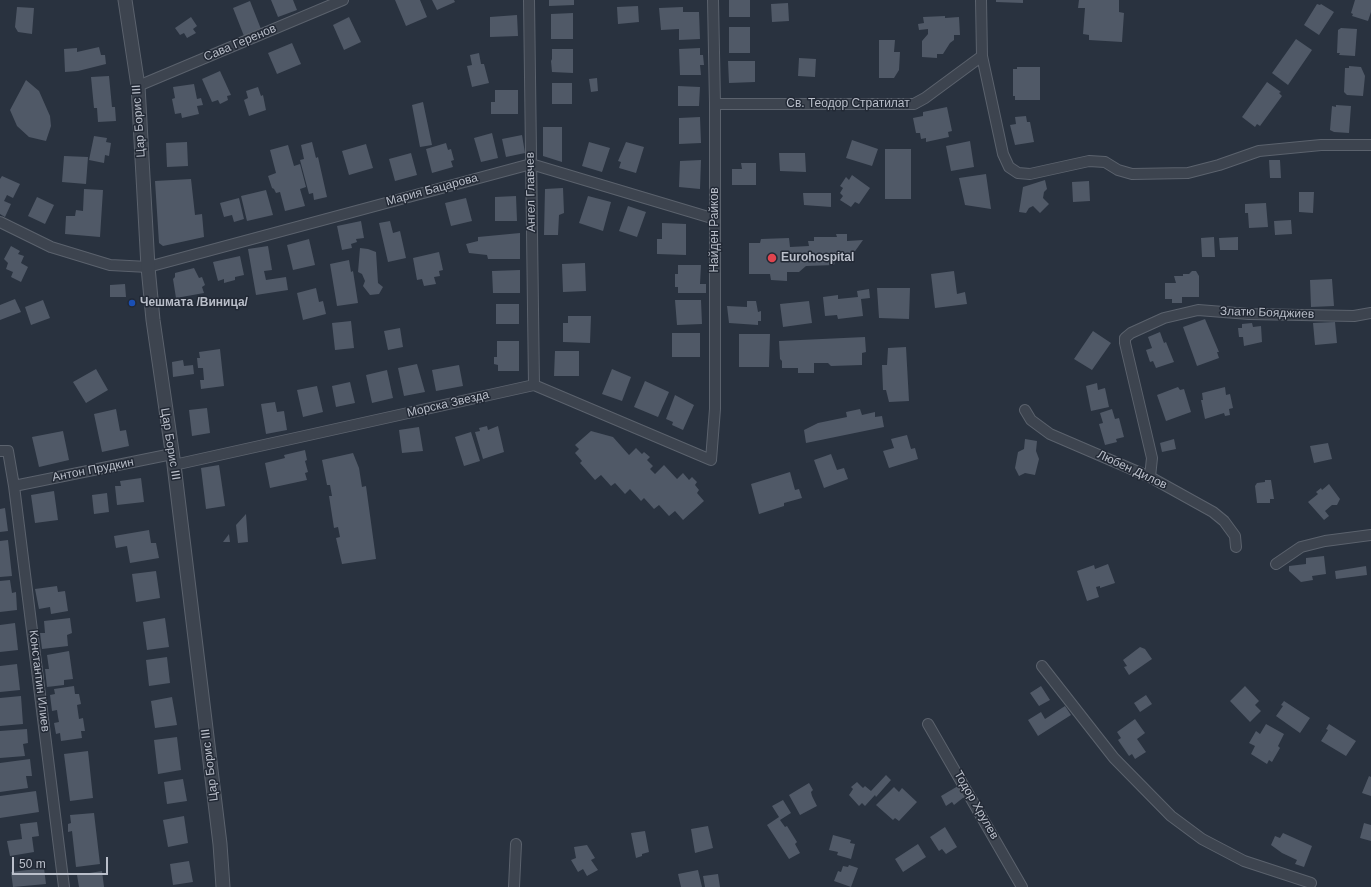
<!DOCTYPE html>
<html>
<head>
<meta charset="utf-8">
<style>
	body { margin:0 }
	#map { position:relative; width:1371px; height:887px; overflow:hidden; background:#29323f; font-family:Helvetica,sans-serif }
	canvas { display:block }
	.scale { position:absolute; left:12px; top:857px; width:96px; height:18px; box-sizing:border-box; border:2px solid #babfca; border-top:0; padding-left:5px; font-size:12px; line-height:14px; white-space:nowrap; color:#babfca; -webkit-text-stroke:3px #222935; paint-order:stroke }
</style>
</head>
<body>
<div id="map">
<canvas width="1371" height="887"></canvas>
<div class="scale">50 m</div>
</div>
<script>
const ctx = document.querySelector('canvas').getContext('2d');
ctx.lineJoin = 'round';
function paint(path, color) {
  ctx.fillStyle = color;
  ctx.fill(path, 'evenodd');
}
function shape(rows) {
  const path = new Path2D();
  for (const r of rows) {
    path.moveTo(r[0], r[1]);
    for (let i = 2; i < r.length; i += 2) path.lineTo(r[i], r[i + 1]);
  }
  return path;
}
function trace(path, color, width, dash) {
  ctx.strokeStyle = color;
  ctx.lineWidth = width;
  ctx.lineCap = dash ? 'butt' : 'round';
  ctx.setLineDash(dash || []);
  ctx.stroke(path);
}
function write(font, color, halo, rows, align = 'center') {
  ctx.font = font + ' Helvetica,sans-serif';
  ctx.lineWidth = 3;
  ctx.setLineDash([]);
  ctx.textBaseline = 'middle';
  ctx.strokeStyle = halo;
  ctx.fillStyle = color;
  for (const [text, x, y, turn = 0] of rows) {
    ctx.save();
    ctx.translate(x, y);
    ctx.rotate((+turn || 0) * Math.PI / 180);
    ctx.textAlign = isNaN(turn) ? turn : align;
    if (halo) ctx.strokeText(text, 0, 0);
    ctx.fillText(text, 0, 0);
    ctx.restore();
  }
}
paint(shape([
	[271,0,293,0,297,10,278,17],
	[395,0,420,0,427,17,406,26],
	[432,0,454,0,455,2,437,10],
	[549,0,574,0,574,5,549,6],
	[729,0,750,0,750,17,729,17],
	[996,0,1023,0,1023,3,996,2],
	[1079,0,1119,0,1119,12,1124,13,1122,42,1089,40,1089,35,1083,34,1085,8,1078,8],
	[1355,0,1371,0,1371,12,1368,21,1352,16,1353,14,1351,13],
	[250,1,261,29,244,36,233,8],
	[788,3,789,21,772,22,771,4],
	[1317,4,1320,5,1321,4,1334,12,1319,35,1304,25],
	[638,6,639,22,618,24,617,7],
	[17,7,34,8,32,34,18,32,15,27],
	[683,7,683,12,699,12,700,39,679,40,679,29,661,30,659,8],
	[573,13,573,39,551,39,551,14],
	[517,15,518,36,490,37,490,17],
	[945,16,945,18,959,17,960,35,954,35,954,40,950,43,943,54,937,54,937,58,922,57,922,41,928,34,928,29,919,30,918,24,924,23,923,17],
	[191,17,197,26,193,29,196,33,187,38,184,33,180,35,175,28],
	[349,17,361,42,344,50,333,25],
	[729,27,750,27,750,53,729,53],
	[1341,28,1357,29,1355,56,1339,55,1340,53,1337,53,1338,30],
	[1296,39,1312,50,1288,85,1272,73],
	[879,40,895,40,894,52,900,52,899,70,894,78,879,78],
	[292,43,301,64,277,74,268,53],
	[99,47,101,55,105,55,106,64,78,71,65,72,64,49,77,48,77,52],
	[700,48,700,55,703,55,704,65,700,65,701,75,680,75,679,49],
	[552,49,573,49,573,73,552,72,551,61,552,59],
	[479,53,481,64,484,64,489,83,472,87,467,66,472,65,470,55],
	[799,58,816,59,815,77,798,76],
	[728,61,755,61,755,82,729,83],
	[1349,66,1361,67,1365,76,1363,96,1347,95,1344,92,1345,68,1349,68],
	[1017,67,1040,67,1040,100,1015,100,1015,96,1013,96,1013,69,1017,69],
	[220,71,231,95,227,96,228,100,220,104,218,100,212,102,202,79],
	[109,76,112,107,115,107,116,121,98,122,97,108,94,108,91,77],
	[597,78,598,91,591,92,589,79],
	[26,80,39,91,50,116,51,126,46,141,29,137,17,126,10,110],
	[1267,82,1281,92,1279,93,1282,96,1260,126,1257,124,1255,127,1242,117],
	[552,83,572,83,572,104,552,104],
	[194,84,197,99,201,98,203,105,197,106,199,114,182,118,181,113,175,114,172,99,175,98,173,87],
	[678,86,700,87,699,106,678,106],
	[258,87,261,96,263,95,266,110,249,116,244,100,248,98,246,91],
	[495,90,518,90,518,114,491,114,491,102,495,102],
	[423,102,432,145,420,147,412,105],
	[1336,105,1351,106,1349,133,1334,132,1330,130,1332,106,1336,107],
	[947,107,952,131,948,132,949,137,926,142,926,138,921,139,920,133,916,133,913,118,923,116,923,112],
	[1026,116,1027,122,1030,122,1034,142,1015,145,1010,125,1016,124,1015,117],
	[700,117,701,143,679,144,679,118],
	[543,127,562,127,562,162,543,156],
	[492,133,498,158,481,162,474,138],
	[522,135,525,153,506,157,502,139],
	[94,136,107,138,106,142,111,143,109,156,105,155,104,163,89,160],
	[852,140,878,149,872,166,846,158],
	[970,141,974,167,951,171,946,146],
	[187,142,188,166,167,167,166,143],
	[312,142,316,158,318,157,327,197,314,200,313,193,309,194,300,160,304,159,301,145],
	[589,142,610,148,602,172,582,166],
	[626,142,644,147,636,173,619,168,621,162,618,161],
	[446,143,448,150,451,149,454,160,451,161,453,167,432,173,426,149],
	[366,144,373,168,349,175,342,151],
	[288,145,294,166,300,164,306,187,300,189,305,206,285,211,280,192,276,193,274,189,272,188,268,176,276,173,270,150],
	[885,149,911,149,911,199,885,199],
	[411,153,417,175,395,181,389,159],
	[779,153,805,153,806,172,780,171],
	[64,156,88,157,86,184,62,182],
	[701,160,700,189,679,187,680,161],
	[1269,160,1280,160,1281,178,1270,178],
	[741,163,756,163,756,185,732,185,732,169,742,169],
	[986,174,991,209,965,205,959,178],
	[852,175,870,188,859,204,855,202,851,207,840,200,843,196,840,193,843,188,840,186,846,177,849,180],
	[2,176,20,184,13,198,7,195,4,201,11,204,5,217,0,214,0,179],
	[191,179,195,215,202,214,204,237,163,246,159,243,155,181],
	[1045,180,1047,189,1044,192,1043,198,1049,204,1040,213,1033,206,1029,208,1026,213,1019,212,1023,187],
	[1089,181,1090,201,1073,202,1072,182],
	[563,188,564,213,559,215,558,235,544,235,545,189],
	[84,189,103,190,100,237,65,234,66,216,75,216,76,210,83,211],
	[266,190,273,215,247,221,241,196],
	[1299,192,1314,192,1313,213,1299,212],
	[803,193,831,193,831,207,804,205],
	[516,196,517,221,495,221,495,197],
	[588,196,611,202,603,231,579,223],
	[37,197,54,205,45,224,28,216],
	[239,198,244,219,234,222,232,215,224,217,220,203],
	[466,198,472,221,451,226,445,203],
	[1266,203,1268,227,1249,228,1248,213,1245,213,1245,204],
	[628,206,646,212,637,237,619,231],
	[1291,220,1292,234,1275,235,1274,221],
	[361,221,364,238,356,239,357,242,351,244,352,248,342,250,337,226],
	[390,221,393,233,400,231,406,258,388,262,379,223],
	[662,223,686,224,686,255,657,254,657,239,662,239],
	[520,233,520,259,488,259,487,255,469,253,466,244,478,241,478,237],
	[836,234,847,234,847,241,863,240,853,254,846,259,835,261,834,265,806,266,799,272,787,272,787,281,771,280,770,274,749,274,749,243,760,243,761,239,789,238,790,247,809,246,808,241,814,241,814,237,837,237],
	[1214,237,1215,257,1202,257,1201,238],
	[1238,237,1238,250,1220,250,1219,238],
	[309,239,315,265,293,270,287,245],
	[11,246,20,251,18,254,24,256,21,263,28,267,21,282,11,277,13,272,6,269,8,263,4,259],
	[268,246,272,270,264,271,266,280,286,277,288,290,256,295,248,249],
	[360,248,368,249,376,252,378,283,383,287,379,294,370,295,363,286,365,281,362,274,358,272],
	[439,252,443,270,439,271,440,276,434,277,436,284,424,286,422,279,417,280,413,258],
	[240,256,244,275,235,277,235,280,224,283,224,279,218,281,213,262],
	[349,260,351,272,353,271,358,303,337,306,330,264],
	[585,263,586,291,563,292,562,264],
	[678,265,701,265,700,284,706,284,706,293,678,293,678,287,675,287,675,274,678,274],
	[194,268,199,278,202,277,205,285,202,287,204,293,176,298,173,279,175,277,175,273],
	[520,270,520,293,493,293,492,271],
	[954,271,957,294,965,292,967,304,935,308,931,274],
	[1192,271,1196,271,1199,276,1199,297,1182,297,1182,303,1172,303,1172,299,1165,299,1165,283,1176,283,1174,276,1183,276,1183,274,1189,274],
	[1332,279,1334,306,1311,307,1310,280],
	[125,284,126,297,110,297,110,285],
	[316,288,319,302,323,301,326,314,303,320,297,293],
	[877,288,910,288,909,319,879,318],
	[869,289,870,298,861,299,863,316,838,319,837,315,825,316,823,297,838,295,838,299,858,297,857,291],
	[15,299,21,312,0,320,0,305],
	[43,300,50,318,31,325,25,307],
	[675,300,701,300,702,324,677,325],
	[747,301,756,301,758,312,761,311,761,321,758,321,758,325,729,323,727,306,747,307],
	[809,301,812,323,783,327,780,304],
	[496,304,519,304,519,324,496,324],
	[568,316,591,316,590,343,563,342,563,323,568,323],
	[1205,319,1219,352,1217,352,1219,358,1197,366,1183,327],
	[351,321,354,348,335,350,332,323],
	[1335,322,1337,343,1315,345,1313,323],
	[1252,323,1253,327,1261,326,1262,342,1244,346,1243,337,1239,337,1238,328,1242,328,1242,324],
	[400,328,403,347,388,350,384,331],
	[1093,331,1111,343,1092,370,1074,359],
	[1160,332,1164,343,1166,342,1174,362,1156,368,1153,361,1150,362,1146,350,1152,348,1148,337],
	[672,333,700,333,700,357,672,357],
	[739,334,770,334,769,367,739,367],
	[865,337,866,352,862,353,862,365,831,366,828,363,814,363,814,373,798,373,798,368,782,368,782,361,780,359,779,341],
	[497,341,519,341,519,371,498,371,498,365,494,364,494,357,497,357],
	[906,347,909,401,889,402,886,390,883,390,882,365,887,365,888,348],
	[220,349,224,386,201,389,200,380,204,380,203,368,198,368,197,358,200,358,199,352],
	[555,351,579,351,579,376,554,376],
	[183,360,184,366,193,365,194,374,173,377,172,362],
	[417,364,425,392,404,396,398,368],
	[459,365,463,386,436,391,432,370],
	[96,369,108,390,86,403,73,382],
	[612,369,631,377,622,401,602,394],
	[387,370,393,398,372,403,366,375],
	[645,381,669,392,658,417,634,407],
	[350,382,355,403,336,407,332,386],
	[1097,383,1098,390,1105,388,1109,407,1091,411,1086,386],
	[317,386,323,412,303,417,297,390],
	[1178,387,1180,390,1184,389,1191,412,1166,421,1157,395],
	[1225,387,1226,395,1230,394,1233,408,1229,409,1230,415,1225,416,1224,413,1205,419,1201,400,1203,400,1202,393],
	[675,395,694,405,683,430,672,425,673,422,666,419],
	[275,402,277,412,284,411,287,430,266,434,261,404],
	[207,408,210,433,192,436,189,410],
	[116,409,120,431,126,430,129,446,102,452,94,414],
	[860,409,862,415,875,412,875,417,882,416,884,427,806,443,804,430,818,423,847,417,846,412],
	[1112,409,1115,419,1119,418,1124,437,1116,439,1117,442,1105,445,1099,424,1103,423,1100,413],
	[487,426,488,430,498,426,504,452,483,459,475,432,480,431,479,428],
	[419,427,423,451,402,453,399,430],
	[63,431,69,460,39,467,32,437],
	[591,431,613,437,629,455,636,448,642,454,644,452,650,457,647,460,653,466,650,469,655,474,664,465,677,479,683,473,689,480,692,477,697,482,695,485,699,490,697,493,704,501,683,520,675,511,669,516,659,505,654,509,644,498,641,501,630,489,625,494,615,483,611,486,601,475,595,480,580,463,582,461,575,453,579,449,575,445],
	[471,432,480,461,464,466,455,437],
	[907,435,911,449,915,448,918,459,889,468,883,451,894,448,891,439],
	[1025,439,1037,441,1036,451,1039,459,1035,475,1025,473,1019,476,1015,468,1018,452,1024,449],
	[1174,439,1176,449,1162,452,1160,443],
	[1328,443,1332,459,1314,463,1310,446],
	[305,450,307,460,305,461,308,472,305,473,307,480,270,488,265,463,285,458,284,455],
	[353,453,359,468,362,487,366,486,376,559,342,564,336,538,340,537,338,527,334,528,329,496,332,496,330,485,327,485,322,460],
	[831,454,837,470,844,468,848,479,824,488,814,460],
	[219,465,225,506,206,509,201,468],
	[790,472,795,490,799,489,802,498,784,503,784,506,759,514,751,484],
	[141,478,144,502,117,505,115,486,121,486,120,481],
	[1265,480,1271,480,1274,499,1270,499,1270,503,1257,503,1255,486,1257,483,1265,482],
	[1329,484,1340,499,1337,505,1332,505,1325,511,1329,516,1324,520,1308,502,1318,494,1316,492,1321,488,1322,490],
	[54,491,58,520,35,523,31,495],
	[107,493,109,512,94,514,92,495],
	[5,508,8,531,0,532,0,509],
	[246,514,248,542,238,543,236,525],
	[149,530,151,543,156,543,159,558,130,563,127,546,116,548,114,536],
	[229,534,230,542,223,542],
	[8,540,12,576,0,577,0,541],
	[1324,556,1326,574,1312,576,1313,580,1301,582,1289,571,1289,566,1306,564,1306,558],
	[1108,564,1115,583,1100,588,1100,586,1096,587,1099,597,1087,601,1077,571,1094,565,1095,569],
	[1366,566,1367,575,1336,579,1335,571],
	[156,571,160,598,136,602,132,574],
	[10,580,12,593,16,592,17,610,0,612,0,581],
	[57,586,58,592,65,591,68,611,51,614,50,607,39,609,35,589],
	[70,618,72,633,67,635,68,646,42,649,40,633,45,633,44,621],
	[165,618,169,647,147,650,143,622],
	[15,623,18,650,0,652,0,625],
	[1140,647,1145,649,1152,659,1129,675,1124,667,1127,666,1123,660],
	[69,651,73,679,64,680,64,685,47,687,45,669,49,669,47,655],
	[167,657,170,683,149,686,146,660],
	[17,664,20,690,0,692,0,666],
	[74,686,75,694,79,694,81,704,77,705,79,719,83,718,85,731,81,731,82,738,61,741,60,733,56,734,54,723,59,722,58,717,57,710,52,711,50,695,55,694,54,689],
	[1041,686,1050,700,1039,706,1030,693],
	[1245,686,1259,701,1255,705,1261,711,1250,722,1230,701],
	[1146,695,1152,704,1140,712,1134,703],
	[21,696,23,724,0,726,0,698],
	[172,697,177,725,155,728,151,701],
	[1284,701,1310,718,1300,733,1276,716,1283,706,1281,705],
	[1065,706,1071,715,1038,736,1028,720,1041,712,1045,719],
	[1135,719,1145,733,1137,739,1146,752,1135,759,1132,754,1129,756,1118,740,1121,738,1117,732],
	[1266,724,1284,734,1278,746,1280,748,1272,762,1269,760,1267,764,1251,754,1255,746,1249,743,1256,731,1260,734],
	[1329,724,1356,741,1346,756,1321,741,1328,730,1326,729],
	[27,729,28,743,23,744,25,756,0,758,0,731],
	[177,737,181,770,158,774,154,740],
	[88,751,93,798,70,801,64,754],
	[30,759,32,776,26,776,28,788,0,792,0,763],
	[886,775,891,780,876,797,875,795,865,806,862,803,859,806,849,795,853,789,851,787,857,782,863,788,865,786,871,791],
	[1369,776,1371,777,1371,796,1362,793],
	[183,779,187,801,167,804,164,782],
	[809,783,813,790,811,792,812,796,817,806,800,815,789,795],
	[958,786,964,797,954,805,952,802,946,806,941,796],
	[894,787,899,792,902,788,917,802,899,821,895,818,893,820,876,805],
	[36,791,39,812,0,818,0,796],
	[783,800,791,813,780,820,785,827,787,826,797,842,795,844,800,853,789,859,767,825,779,817,772,806],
	[94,813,100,864,76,867,72,831,68,832,68,824,71,823,70,815],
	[184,816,188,843,168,847,163,820],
	[37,822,39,836,32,837,34,852,10,856,7,841,22,839,20,824],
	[1364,823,1371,825,1371,841,1360,838],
	[708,826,713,848,695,853,691,829],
	[945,827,957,847,946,854,942,849,939,851,930,837],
	[645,831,649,852,642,854,642,856,636,858,631,833],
	[1283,833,1312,846,1304,867,1295,864,1297,860,1282,853,1271,845,1275,836,1280,838],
	[833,835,851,840,850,843,855,844,851,859,837,855,838,852,829,850],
	[918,844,926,857,903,872,895,859],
	[587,845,595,858,591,860,598,870,587,876,583,869,578,872,571,860,576,858,574,847],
	[189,861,193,882,173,885,170,864],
	[849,865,858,868,851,887,834,881,838,871,841,872,843,866,848,867],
	[44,868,46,884,13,887,11,872],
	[698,870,702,887,681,887,678,874],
	[102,871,104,887,79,887,77,875],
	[718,874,720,887,705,887,703,876]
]), '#505967');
const minor = shape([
	[529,0,534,385],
	[981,0,982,56,1003,154,1009,167,1018,173,1030,174,1089,161,1105,162,1118,170,1132,174,1188,173,1219,165,1259,151,1321,145,1371,145],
	[138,86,343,0],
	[715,104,914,104,925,98,982,56],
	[0,222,51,247,110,265,148,267,531,164,715,219],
	[1025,410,1031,420,1050,434,1150,477,1213,512,1224,521,1235,536,1236,547],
	[0,451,8,451,14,486,64,887],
	[174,465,534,385,711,460,715,409,715,104,713,0],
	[1150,477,1152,458,1125,343,1125,338,1131,333,1164,318,1198,310,1249,314,1354,316,1371,313],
	[14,486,172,454],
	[1276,564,1301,547,1325,541,1371,535],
	[1042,666,1114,758,1171,816,1202,839,1244,861,1311,883],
	[928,724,1022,887],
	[514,887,516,844]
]);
const tertiary = shape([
	[125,0,138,86,148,267,153,320,174,465,220,844,223,887]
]);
trace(minor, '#5b626d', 12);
trace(tertiary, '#5b626d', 15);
trace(minor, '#3d444f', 10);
trace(tertiary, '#3d444f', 13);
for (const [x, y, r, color] of [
	[772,258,5,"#e0444e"],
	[132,303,4,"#1a4fb4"]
]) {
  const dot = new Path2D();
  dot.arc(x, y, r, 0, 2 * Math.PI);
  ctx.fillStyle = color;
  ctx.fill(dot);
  trace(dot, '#222935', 1.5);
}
write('12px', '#babfca', '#222935', [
	["Сава Геренов",240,43,-23],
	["Св. Теодор Стратилат",848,104],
	["Цар Борис III",139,121,-94],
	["Мария Бацарова",432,190,-15],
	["Ангел Главчев",531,192,-91],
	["Найден Райков",715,230,-90],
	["Златю Бояджиев",1267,313,2],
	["Морска Звезда",448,404,-13],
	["Цар Борис III",170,444,81],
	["Антон Прудкин",93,470,-11],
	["Любен Дилов",1132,470,25],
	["Константин Илиев",39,681,83],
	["Цар Борис III",210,765,-97],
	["Тодор Хрулев",976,805,60]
]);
write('bold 12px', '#babfca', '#222935', [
	["Eurohospital",781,258],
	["Чешмата /Виница/",140,303]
], 'left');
</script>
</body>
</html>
